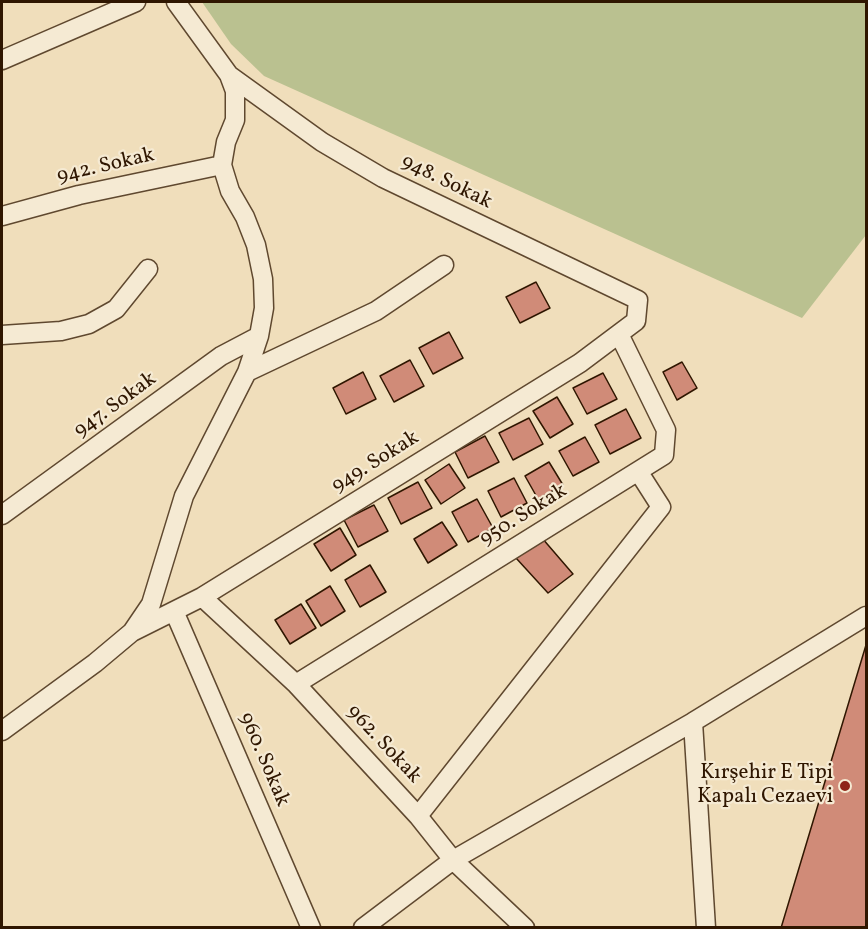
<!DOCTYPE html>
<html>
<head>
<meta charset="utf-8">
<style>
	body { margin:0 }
	#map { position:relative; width:868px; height:929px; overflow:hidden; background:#f0debb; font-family:Vollkorn,serif }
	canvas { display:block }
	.frame { position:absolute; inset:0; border:3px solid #2f1600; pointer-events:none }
</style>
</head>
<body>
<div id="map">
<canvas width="868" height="929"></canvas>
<div class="frame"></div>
</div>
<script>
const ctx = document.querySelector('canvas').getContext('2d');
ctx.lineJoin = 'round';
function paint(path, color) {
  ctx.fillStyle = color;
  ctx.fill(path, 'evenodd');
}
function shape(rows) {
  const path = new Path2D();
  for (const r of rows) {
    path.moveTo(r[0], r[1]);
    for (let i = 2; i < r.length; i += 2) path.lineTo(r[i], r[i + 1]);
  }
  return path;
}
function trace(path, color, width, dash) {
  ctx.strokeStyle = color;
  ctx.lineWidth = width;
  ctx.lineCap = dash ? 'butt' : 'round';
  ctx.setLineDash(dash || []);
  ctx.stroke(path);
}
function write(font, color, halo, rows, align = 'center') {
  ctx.font = font + ' Vollkorn,serif';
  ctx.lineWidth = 4.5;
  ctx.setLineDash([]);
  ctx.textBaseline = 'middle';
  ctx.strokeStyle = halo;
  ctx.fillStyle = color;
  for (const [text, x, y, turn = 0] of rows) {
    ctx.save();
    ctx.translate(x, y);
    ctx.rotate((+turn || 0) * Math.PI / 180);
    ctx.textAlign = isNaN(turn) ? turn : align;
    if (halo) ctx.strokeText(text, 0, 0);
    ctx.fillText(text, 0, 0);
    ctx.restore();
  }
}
paint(shape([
	[202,2,866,2,866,235,802,318,264,76,231,44]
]), '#bac190');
const building = shape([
	[536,282,550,308,520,323,506,297,536,282],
	[449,332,463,358,433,374,419,348,449,332],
	[410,360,424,386,394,402,380,376,410,360],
	[682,362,697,388,677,400,663,372,682,362],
	[363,372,376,399,346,414,333,388,363,372],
	[603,373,617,399,587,414,573,388,603,373],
	[557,397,573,424,550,438,533,411,557,397],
	[626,409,641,438,610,454,595,425,626,409],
	[529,418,543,444,513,460,499,433,529,418],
	[485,436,499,462,468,478,455,452,485,436],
	[585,437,599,462,573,476,559,451,585,437],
	[549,462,563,485,538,499,525,476,549,462],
	[449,464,465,488,441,504,425,480,449,464],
	[514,478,527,503,501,517,488,491,514,478],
	[418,482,432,508,401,524,388,498,418,482],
	[477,499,493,528,468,542,452,512,477,499],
	[374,505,388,531,358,547,344,520,374,505],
	[442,522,457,545,428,563,414,539,442,522],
	[340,528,356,555,331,571,314,544,340,528],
	[542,538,573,574,548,593,516,558,542,538],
	[370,565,386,592,360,607,345,580,370,565],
	[330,586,345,611,321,626,306,601,330,586],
	[301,604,316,628,290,644,275,620,301,604],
	[866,645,866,928,781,928,866,645]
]);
paint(building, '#d08b78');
trace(building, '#2f1600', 1.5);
const minor = shape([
	[2,60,136,2],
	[2,216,79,195,222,165],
	[2,335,61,331,89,324,116,309,148,269],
	[247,372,376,311,444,265],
	[2,515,221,356,259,336],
	[202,597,296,684,418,816,453,860,525,928],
	[174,611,311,928],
	[132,632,202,597,580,363,636,321,638,300,383,178,322,142,229,75],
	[296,684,664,455,666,430,619,334],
	[693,722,866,616],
	[2,731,95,663,132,632,151,604,184,496,247,372,259,336,264,308,263,279,256,245,245,217,230,191,222,165,226,142,235,120,235,91,229,75,176,2],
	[418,816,661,507,638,471],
	[363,928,453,860,693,722,706,928]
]);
trace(minor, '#5f482f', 21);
trace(minor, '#f5ead3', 18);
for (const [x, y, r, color] of [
	[845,786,6,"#8f2418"]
]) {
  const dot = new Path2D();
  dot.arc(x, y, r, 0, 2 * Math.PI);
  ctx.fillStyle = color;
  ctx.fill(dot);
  trace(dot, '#f5ead3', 2);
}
write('21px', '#2f1600', '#f5ead3', [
	["942. Sokak",106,167,-13],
	["948. Sokak",446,183,26],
	["947. Sokak",116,406,-36],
	["949. Sokak",376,463,-32],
	["950. Sokak",524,516,-32],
	["962. Sokak",383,745,47],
	["960. Sokak",263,760,67]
]);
write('21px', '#2f1600', '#f5ead3', [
	["Kırşehir E Tipi",833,774],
	["Kapalı Cezaevi",833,798]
], 'right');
</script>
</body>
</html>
